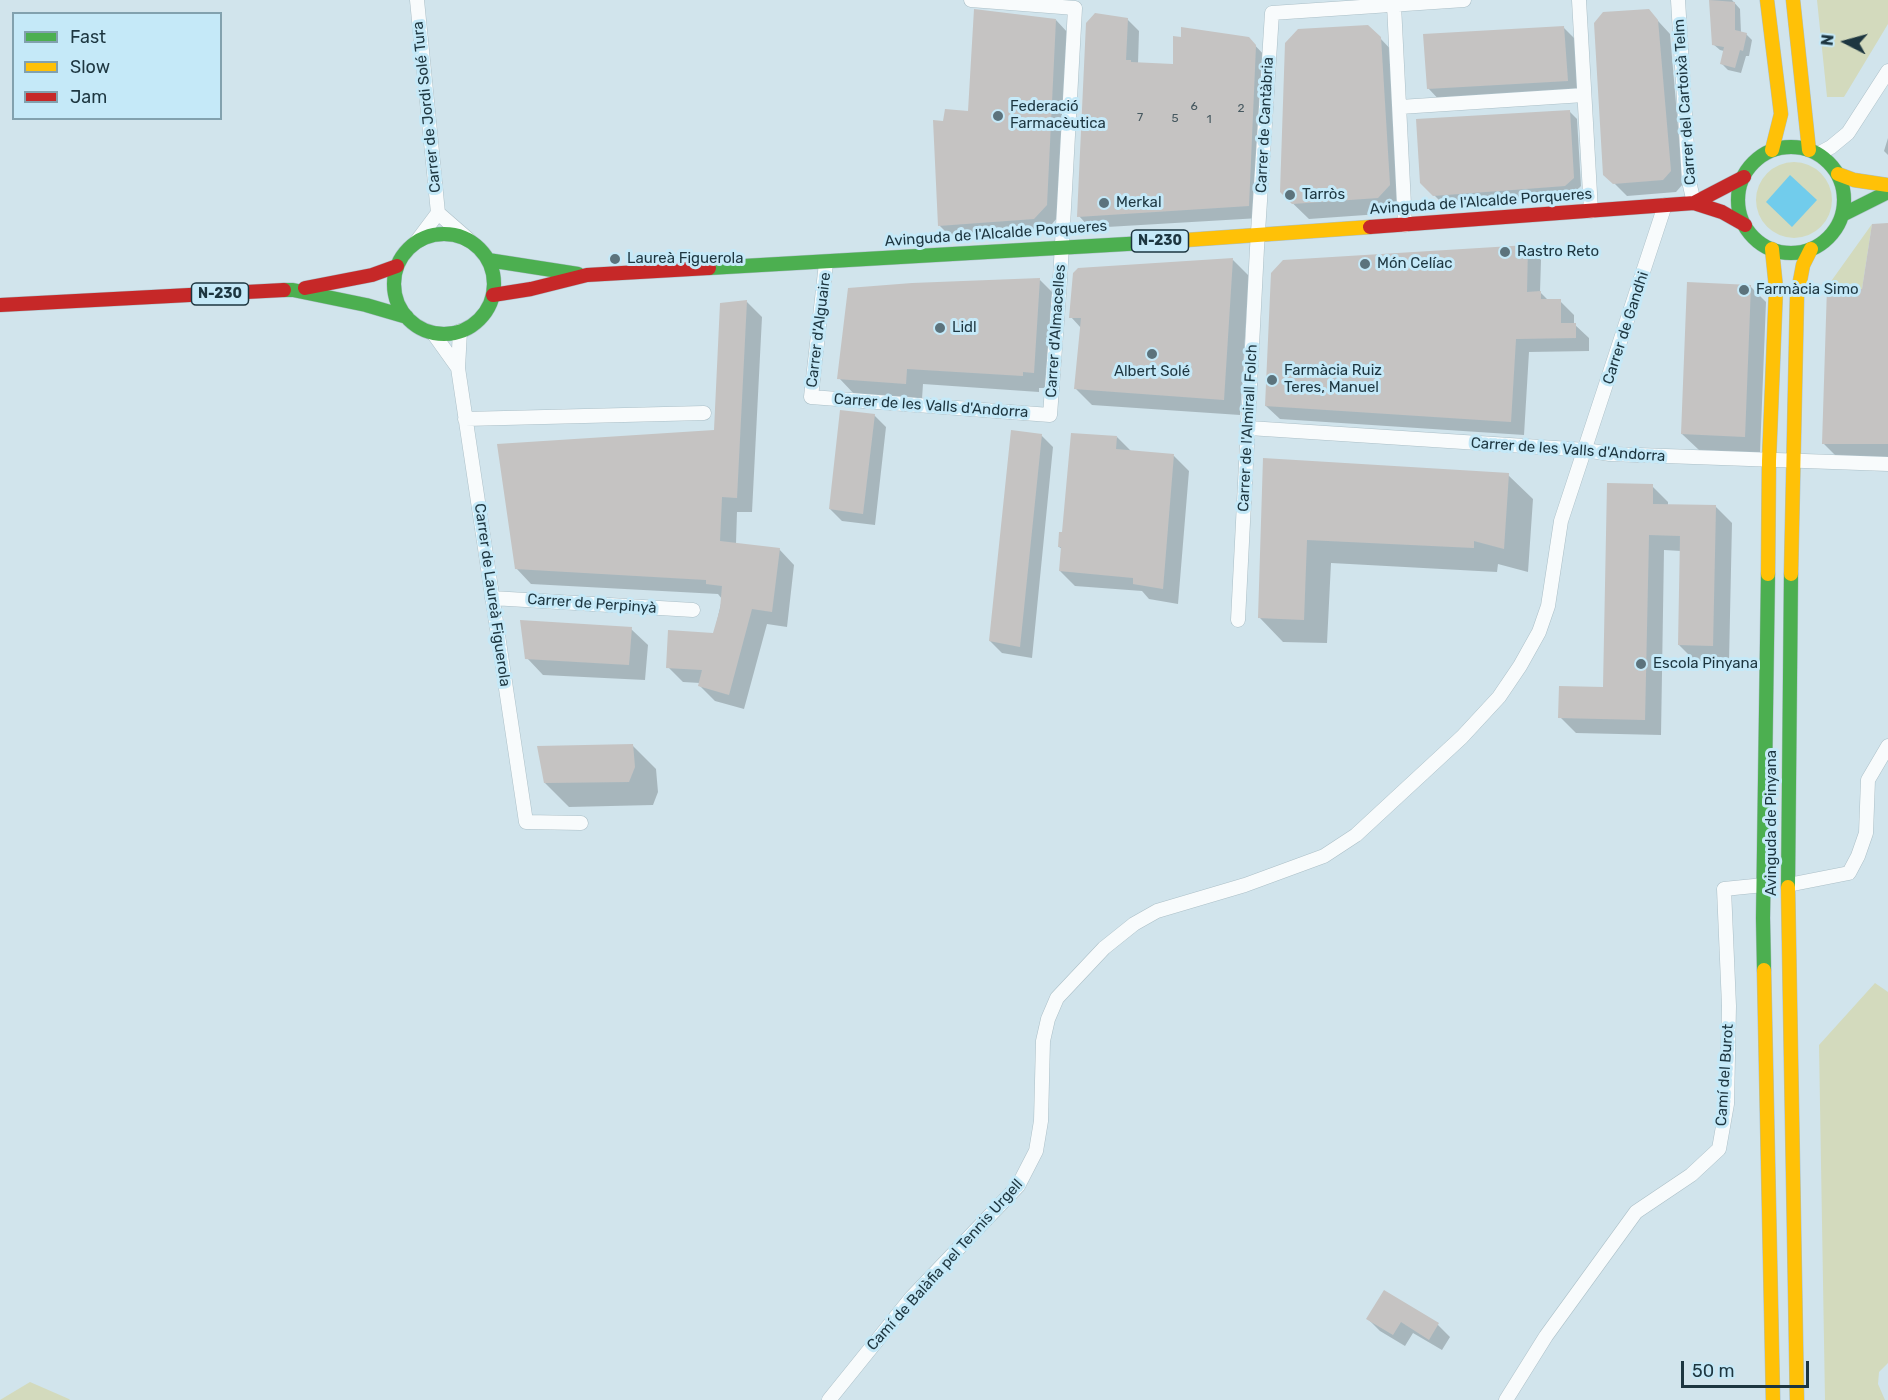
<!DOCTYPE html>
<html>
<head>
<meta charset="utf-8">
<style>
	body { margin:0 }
	#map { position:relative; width:1888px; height:1400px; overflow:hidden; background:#d1e4ec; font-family:Rubik,sans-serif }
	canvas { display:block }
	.legend { position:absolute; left:12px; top:12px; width:210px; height:108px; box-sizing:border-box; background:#c5e9f8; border:2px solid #82a1ae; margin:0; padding:8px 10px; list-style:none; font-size:18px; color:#1d3640 }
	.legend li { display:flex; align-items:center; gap:12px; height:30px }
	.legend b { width:30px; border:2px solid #82a1ae }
	.north { position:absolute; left:1816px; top:12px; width:60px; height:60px; -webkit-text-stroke:4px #c5e9f8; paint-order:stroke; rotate:276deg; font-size:16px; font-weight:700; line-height:24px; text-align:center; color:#1d3640 }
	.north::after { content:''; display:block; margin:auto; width:21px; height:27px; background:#1d3640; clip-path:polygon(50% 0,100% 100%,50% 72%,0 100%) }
	.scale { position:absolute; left:1681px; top:1361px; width:128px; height:27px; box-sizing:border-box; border:3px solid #1d3640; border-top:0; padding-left:8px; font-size:18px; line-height:21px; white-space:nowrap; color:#1d3640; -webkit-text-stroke:4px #c5e9f8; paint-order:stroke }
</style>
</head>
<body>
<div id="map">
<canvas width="1888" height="1400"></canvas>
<ul class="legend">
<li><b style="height:8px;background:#4caf50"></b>Fast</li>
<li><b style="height:8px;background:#ffc107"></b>Slow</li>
<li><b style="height:8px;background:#c62828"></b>Jam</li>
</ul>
<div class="north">N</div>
<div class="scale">50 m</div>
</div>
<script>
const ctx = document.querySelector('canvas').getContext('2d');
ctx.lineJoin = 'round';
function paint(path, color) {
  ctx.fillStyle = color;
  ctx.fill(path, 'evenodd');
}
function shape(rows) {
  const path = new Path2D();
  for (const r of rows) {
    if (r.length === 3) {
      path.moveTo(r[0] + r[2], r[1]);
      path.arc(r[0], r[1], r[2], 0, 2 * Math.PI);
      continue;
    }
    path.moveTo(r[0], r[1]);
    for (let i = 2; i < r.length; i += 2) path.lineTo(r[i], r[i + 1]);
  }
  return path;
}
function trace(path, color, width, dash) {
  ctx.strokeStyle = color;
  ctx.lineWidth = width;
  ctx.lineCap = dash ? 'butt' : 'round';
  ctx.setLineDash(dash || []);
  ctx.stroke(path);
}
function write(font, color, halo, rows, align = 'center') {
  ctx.font = font + ' Rubik,sans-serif';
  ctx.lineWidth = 6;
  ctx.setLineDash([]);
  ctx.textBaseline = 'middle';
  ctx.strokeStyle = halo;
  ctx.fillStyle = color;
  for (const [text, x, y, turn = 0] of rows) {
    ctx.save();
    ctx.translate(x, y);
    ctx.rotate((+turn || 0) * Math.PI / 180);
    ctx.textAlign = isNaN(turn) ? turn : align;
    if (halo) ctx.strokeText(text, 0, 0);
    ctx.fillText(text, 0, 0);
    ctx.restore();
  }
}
paint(shape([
	[1817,0,1888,0,1888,24,1844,97,1827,97],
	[1794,200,38],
	[1872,224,1862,289,1827,287],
	[1875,983,1888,992,1888,1363,1879,1372,1878,1384,1885,1400,1825,1400,1819,1045],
	[30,1382,69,1399,70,1400,0,1400]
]), '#d3dabd');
paint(shape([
	[1790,175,1817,200,1792,227,1766,202]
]), '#71ccec');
paint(shape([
	[1710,0,1732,0,1740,9,1741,33,1746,34,1752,40,1749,56,1746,56,1741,73,1728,70,1722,64,1724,51,1720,50,1713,44],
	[1648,10,1670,34,1683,184,1676,192,1627,196,1605,174],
	[1127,19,1139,31,1138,64,1174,66,1248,38,1267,58,1260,218,1090,228,1079,216],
	[1056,20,1068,33,1058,217,1046,231,951,237,939,225,944,122,970,113],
	[1563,27,1579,43,1583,97,1444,105,1428,88],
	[1380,38,1396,55,1405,201,1394,213,1309,219,1281,192],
	[1569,111,1577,119,1581,186,1573,194,1442,203,1421,182],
	[1888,138,1888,155,1884,151],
	[1888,224,1888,468,1847,467,1823,443,1863,290],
	[1528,246,1541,260,1540,292,1549,301,1560,301,1574,315,1574,324,1589,338,1589,351,1529,352,1524,435,1280,419,1266,406],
	[1233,260,1249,276,1240,415,1092,405,1076,389,1081,328,1071,317],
	[1040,280,1056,296,1049,388,1039,388,1039,392,923,384,922,399,855,395,839,378],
	[1750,286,1766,302,1760,453,1699,450,1682,434],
	[747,302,762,317,752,512,737,512,736,544,779,549,794,565,787,627,767,624,744,709,715,701,700,686,700,683,683,682,668,667,714,634,722,599,718,594,531,584,516,568,715,431,722,304],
	[874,415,886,427,875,525,842,521,830,509],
	[1041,435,1053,447,1032,658,1002,653,990,641],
	[1117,437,1131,451,1174,456,1189,471,1178,604,1149,599,1142,591,1075,586,1060,571,1062,549,1059,547,1063,534],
	[1264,460,1508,475,1533,499,1528,572,1498,564,1497,572,1331,563,1327,643,1283,642,1259,617],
	[1652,486,1668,502,1668,506,1716,507,1732,523,1729,662,1695,661,1679,645,1681,551,1664,550,1661,735,1576,733,1560,717,1604,689],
	[631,629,648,645,645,680,543,675,527,658],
	[632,745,656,769,658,792,653,805,569,807,545,783],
	[1384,1292,1438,1325,1450,1337,1442,1350,1413,1333,1405,1346,1380,1331,1368,1319]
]), '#0003');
paint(shape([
	[1709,0,1735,2,1735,30,1747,33,1743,51,1740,50,1735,68,1720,64,1724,47,1712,45],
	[974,9,1056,19,1047,205,1034,219,938,226,933,120,943,121,945,109,968,111],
	[1649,9,1658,20,1671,171,1663,180,1613,184,1603,175,1594,23,1603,12],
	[1095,13,1128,18,1126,60,1131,60,1131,62,1173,64,1173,36,1181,37,1181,27,1249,37,1256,45,1249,206,1077,217,1086,23],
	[1368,25,1381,37,1390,185,1378,198,1292,204,1280,192,1285,43,1298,29],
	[1564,26,1568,81,1427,89,1423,34],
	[1570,110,1574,178,1565,186,1433,196,1420,183,1416,119],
	[1888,223,1888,444,1822,444,1827,287,1862,289,1872,224],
	[1528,245,1527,292,1541,291,1541,299,1561,299,1561,323,1576,323,1576,338,1516,339,1511,422,1265,406,1271,273,1283,260],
	[1233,258,1224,400,1074,389,1081,318,1069,318,1073,273,1078,268],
	[1040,278,1034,373,1023,372,1023,376,907,369,906,384,837,379,848,288,912,283],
	[1687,282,1751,285,1745,437,1681,434],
	[747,300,737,498,722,497,720,541,780,548,772,612,752,609,729,695,698,686,702,670,666,668,668,630,713,633,720,609,722,586,706,584,706,580,515,569,497,444,714,430,720,303],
	[840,410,875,414,863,514,829,509],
	[1011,430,1042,434,1020,647,989,641],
	[1071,433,1117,436,1116,449,1174,454,1163,589,1133,584,1133,578,1059,571,1061,547,1058,547,1059,532,1062,532],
	[1263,458,1509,473,1504,549,1474,541,1474,548,1307,540,1304,620,1258,618],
	[1607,483,1653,484,1653,504,1716,505,1713,646,1678,645,1680,536,1649,535,1645,720,1558,718,1559,686,1603,687],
	[520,620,632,627,629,665,525,659],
	[633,744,635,767,629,782,544,783,537,746],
	[1384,1290,1439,1323,1429,1340,1401,1322,1393,1335,1366,1319]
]), '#c5c3c2');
const street = shape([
	[417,0,438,213,469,240],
	[1579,0,1591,211],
	[1678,0,1689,181,1694,203],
	[1394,5,1405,225],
	[1400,107,1584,95],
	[1818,154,1831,147,1848,133,1888,71],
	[417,241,438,213],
	[826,263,811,397,1050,415,1060,280,1075,8,971,0],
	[460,331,458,368,526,822,581,823],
	[433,333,458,368],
	[465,419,704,413],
	[1249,428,1586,450,1610,454,1888,464],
	[492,598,693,610],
	[1238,620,1257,248,1272,13,1464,0],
	[1788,885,1849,873,1858,856,1866,833,1868,780,1888,746],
	[829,1400,912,1297,1018,1186,1036,1151,1041,1121,1043,1041,1048,1019,1057,998,1104,948,1134,924,1157,911,1245,885,1324,856,1356,835,1462,737,1499,697,1520,666,1539,632,1548,606,1561,521,1665,205],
	[1506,1400,1546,1336,1636,1212,1691,1175,1719,1149,1727,1104,1729,1006,1724,889,1764,885]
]);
const fast = shape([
	[1791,200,53],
	[1842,215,1888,192],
	[444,284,50],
	[488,260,578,274],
	[709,268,1144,243],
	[284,290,293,290,366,305,407,317],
	[1788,887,1791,574],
	[1764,970,1763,918,1768,574]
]);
const slow = shape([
	[1767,0,1781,114,1772,150],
	[1793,0,1809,150],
	[1838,174,1854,180,1888,185],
	[1144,243,1370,227],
	[1768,574,1769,461,1776,288,1772,249],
	[1791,574,1797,297,1803,265,1811,249],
	[1788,887,1797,1400],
	[1764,970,1773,1400]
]);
const jam = shape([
	[1694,203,1744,177],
	[1370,227,1694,203,1722,212,1745,225],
	[305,288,372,275,397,266],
	[493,295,531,289,587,275,709,268],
	[0,305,284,290]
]);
trace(street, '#abbfc7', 15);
trace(fast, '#abbfc7', 15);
trace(slow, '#abbfc7', 15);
trace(jam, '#abbfc7', 15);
trace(street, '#f8fbfc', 14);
trace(fast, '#4caf50', 14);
trace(slow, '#ffc107', 14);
trace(jam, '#c62828', 14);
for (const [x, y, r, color] of [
	[998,116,6,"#5c737c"],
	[1290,195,6,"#5c737c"],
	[1104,203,6,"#5c737c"],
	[1505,252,6,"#5c737c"],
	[615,259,6,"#5c737c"],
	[1365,264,6,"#5c737c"],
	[1744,290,6,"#5c737c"],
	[940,328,6,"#5c737c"],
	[1152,354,6,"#5c737c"],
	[1272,380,6,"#5c737c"],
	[1641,664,6,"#5c737c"]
]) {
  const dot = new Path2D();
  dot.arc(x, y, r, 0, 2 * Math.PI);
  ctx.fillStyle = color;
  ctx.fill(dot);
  trace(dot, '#c5e9f8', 2);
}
write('12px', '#475960', null, [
	["6",1194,107],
	["2",1241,109],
	["7",1140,118],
	["5",1175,119],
	["1",1209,120]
]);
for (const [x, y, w] of [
	[1160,241,57],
	[220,294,57]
]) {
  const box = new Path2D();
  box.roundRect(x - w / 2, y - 11, w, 22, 4.5);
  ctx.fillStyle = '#c5e9f8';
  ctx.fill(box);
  trace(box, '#1d3640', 1.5);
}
write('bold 14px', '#1d3640', null, [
	["N-230",1160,241],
	["N-230",220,294]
]);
write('15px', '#1d3640', '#c5e9f8', [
	["Carrer del Cartoixà Telm",1685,102,-94],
	["Carrer de Jordi Solé Tura",427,107,-96],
	["Carrer de Cantàbria",1265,125,-87],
	["Avinguda de l'Alcalde Porqueres",1481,202,-4],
	["Avinguda de l'Alcalde Porqueres",996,234,-4],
	["Carrer de Gandhi",1626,328,-72],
	["Carrer d'Alguaire",819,330,-83],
	["Carrer d'Almacelles",1056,331,-86],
	["Carrer de les Valls d'Andorra",931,406,4],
	["Carrer de l'Almirall Folch",1248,428,-87],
	["Carrer de les Valls d'Andorra",1568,450,4],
	["Carrer de Laureà Figuerola",492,595,82],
	["Carrer de Perpinyà",592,604,4],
	["Avinguda de Pinyana",1772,823,-90],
	["Camí del Burot",1725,1075,-86],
	["Camí de Balàfia pel Tennis Urgell",945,1265,-48]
]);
write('15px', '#1d3640', '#c5e9f8', [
	["Federació",1010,107],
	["Farmacèutica",1010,124],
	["Tarròs",1302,195],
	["Merkal",1116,203],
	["Rastro Reto",1517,252],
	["Laureà Figuerola",627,259],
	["Món Celíac",1377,264],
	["Farmàcia Simo",1756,290],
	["Lidl",952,328],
	["Farmàcia Ruiz",1284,371],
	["Teres, Manuel",1284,388],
	["Albert Solé",1152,372,"center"],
	["Escola Pinyana",1653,664]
], 'left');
</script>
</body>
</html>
